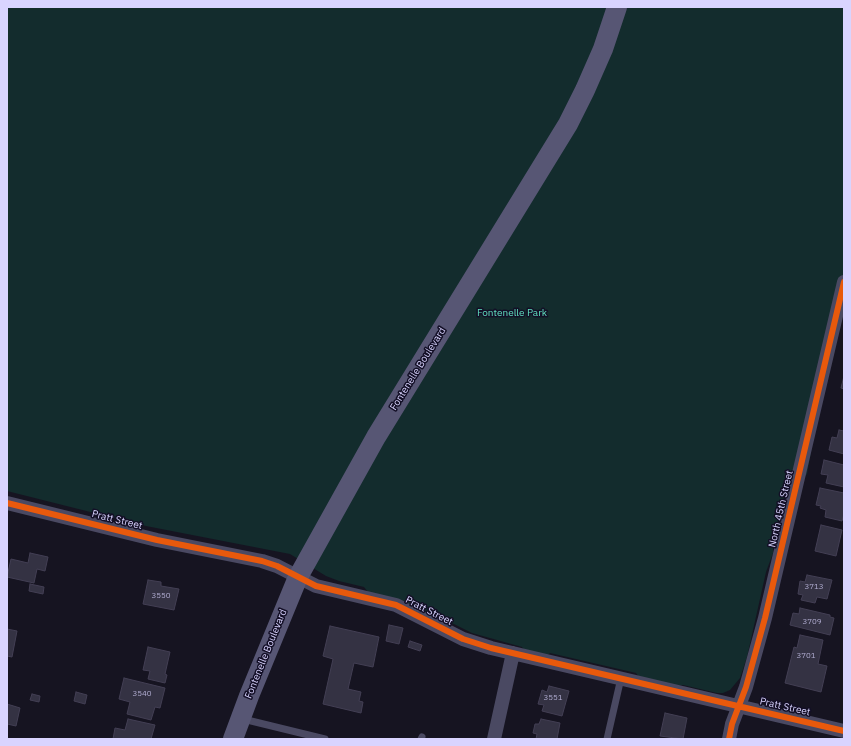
<!DOCTYPE html>
<html>
<head>
<meta charset="utf-8">
<style>
	body { margin:0 }
	#map { position:relative; width:851px; height:746px; overflow:hidden; background:#161421; font-family:"IBM Plex Sans",sans-serif }
	canvas { display:block }
	.frame { position:absolute; inset:0; border:8px solid #d9d4ff; pointer-events:none }
</style>
</head>
<body>
<div id="map">
<canvas width="851" height="746"></canvas>
<div class="frame"></div>
</div>
<script>
const ctx = document.querySelector('canvas').getContext('2d');
ctx.lineJoin = 'round';
function paint(path, color) {
  ctx.fillStyle = color;
  ctx.fill(path, 'evenodd');
}
function shape(rows) {
  const path = new Path2D();
  for (const r of rows) {
    path.moveTo(r[0], r[1]);
    for (let i = 2; i < r.length; i += 2) path.lineTo(r[i], r[i + 1]);
  }
  return path;
}
function trace(path, color, width, dash) {
  ctx.strokeStyle = color;
  ctx.lineWidth = width;
  ctx.lineCap = dash ? 'butt' : 'round';
  ctx.setLineDash(dash || []);
  ctx.stroke(path);
}
function write(font, color, halo, rows, align = 'center') {
  ctx.font = font + ' "IBM Plex Sans",sans-serif';
  ctx.lineWidth = 3;
  ctx.setLineDash([]);
  ctx.textBaseline = 'middle';
  ctx.strokeStyle = halo;
  ctx.fillStyle = color;
  for (const [text, x, y, turn = 0] of rows) {
    ctx.save();
    ctx.translate(x, y);
    ctx.rotate((+turn || 0) * Math.PI / 180);
    ctx.textAlign = isNaN(turn) ? turn : align;
    if (halo) ctx.strokeText(text, 0, 0);
    ctx.fillText(text, 0, 0);
    ctx.restore();
  }
}
paint(shape([
	[7,7,844,7,844,270,807,474,800,484,787,484,773,542,773,553,766,572,747,657,740,678,730,690,723,693,717,693,683,685,676,686,638,676,636,673,550,653,548,655,524,650,522,647,472,633,436,615,431,616,368,592,364,587,339,581,326,576,290,554,146,526,7,491]
]), '#132c2d');
const building = shape([
	[844,376,844,389,841,388,844,376],
	[839,430,844,431,844,454,829,450,832,437,837,438,839,430],
	[824,460,844,465,844,487,826,483,828,475,821,474,824,460],
	[820,488,844,493,844,514,842,521,825,517,826,510,820,508,821,506,816,505,820,488],
	[821,525,842,530,836,556,815,551,821,525],
	[30,553,48,557,45,571,37,569,34,583,7,577,11,559,28,563,30,553],
	[807,575,832,580,827,599,817,597,815,603,801,600,803,595,798,594,800,581,805,582,807,575],
	[148,580,161,582,161,586,179,589,174,610,143,604,148,580],
	[30,584,44,587,43,594,29,591,30,584],
	[800,608,830,615,830,617,834,618,830,635,790,625,793,613,799,614,800,608],
	[389,625,403,628,399,644,386,641,389,625],
	[330,626,379,637,373,667,354,663,348,689,361,692,359,701,363,702,361,713,323,704,333,659,323,656,330,626],
	[7,629,17,631,12,657,7,656,7,629],
	[800,635,823,640,818,664,827,666,821,692,785,683,794,647,797,648,800,635],
	[410,641,422,645,420,651,408,647,410,641],
	[148,647,170,652,165,674,167,675,165,683,148,679,150,671,143,670,148,647],
	[124,678,165,688,160,708,155,707,151,720,127,714,130,702,119,699,124,678],
	[549,686,569,691,562,716,542,711,544,705,538,704,542,690,547,692,549,686],
	[76,692,87,695,85,704,74,701,76,692],
	[32,694,40,696,39,702,30,700,32,694],
	[7,704,20,708,16,726,7,724,7,704],
	[665,713,687,718,683,739,660,736,665,713],
	[128,719,155,725,151,739,113,739,115,728,125,730,128,719],
	[541,719,560,723,557,739,536,739,537,734,533,733,535,724,539,724,541,719]
]);
paint(building, '#343243');
trace(building, '#433f54', 1);
trace(shape([
	[243,719,325,739],
	[421,739,422,737],
	[607,739,621,678]
]), '#4a4962', 7);
trace(shape([
	[7,503,157,540,262,561,277,566,316,586,396,605,463,639,491,648,844,731],
	[494,739,513,653],
	[729,739,732,724,746,687,765,618,844,282]
]), '#4a4962', 14);
trace(shape([
	[233,739,249,696,298,577,376,437,568,124,585,90,603,49,617,7]
]), '#575674', 20);
trace(shape([
	[7,503,157,540,262,561,277,566,316,586,396,605,463,639,491,648,844,731],
	[729,739,732,724,746,687,765,618,844,282]
]), '#e8590c', 6);
write('8px', '#b0acd0', null, [
	["3713",814,587],
	["3550",161,596],
	["3709",812,622],
	["3701",806,656],
	["3540",142,694],
	["3551",553,698]
]);
write('10px', '#5fe0c0', '#130f26', [
	["Fontenelle Park",512,313]
]);
write('10px', '#d9d4ff', '#130f26', [
	["Fontenelle Boulevard",418,369,-58],
	["North 45th Street",781,509,-77],
	["Pratt Street",117,520,14],
	["Pratt Street",429,611,27],
	["Fontenelle Boulevard",266,654,-68],
	["Pratt Street",785,707,13]
]);
</script>
</body>
</html>
